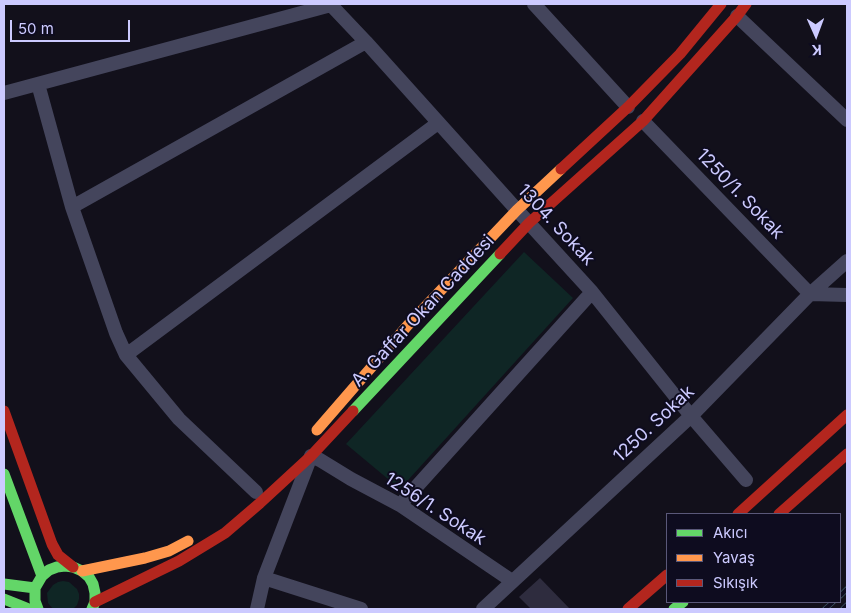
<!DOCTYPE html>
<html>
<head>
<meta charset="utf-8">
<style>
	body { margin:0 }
	#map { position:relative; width:851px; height:613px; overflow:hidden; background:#12101b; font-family:Inter,sans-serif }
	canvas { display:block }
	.frame { position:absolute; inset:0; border:5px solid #cccaff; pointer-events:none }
	.legend { position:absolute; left:666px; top:513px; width:175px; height:90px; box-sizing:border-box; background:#0e0c1f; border:1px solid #5a5879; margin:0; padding:6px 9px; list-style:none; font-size:15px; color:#cccaff }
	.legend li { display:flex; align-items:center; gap:10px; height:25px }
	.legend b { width:25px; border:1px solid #5a5879 }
	.north { position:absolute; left:791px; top:10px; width:50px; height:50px; -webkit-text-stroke:4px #0e0c1f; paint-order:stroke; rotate:178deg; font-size:14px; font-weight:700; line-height:20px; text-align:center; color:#cccaff }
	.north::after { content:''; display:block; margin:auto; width:18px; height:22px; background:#cccaff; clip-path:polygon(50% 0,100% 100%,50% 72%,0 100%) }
	.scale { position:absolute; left:10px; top:20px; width:120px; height:22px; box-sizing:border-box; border:2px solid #cccaff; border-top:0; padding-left:6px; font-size:15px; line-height:18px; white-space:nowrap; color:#cccaff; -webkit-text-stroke:4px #0e0c1f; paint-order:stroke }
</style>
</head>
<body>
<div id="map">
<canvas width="851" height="613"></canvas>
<div class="frame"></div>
<ul class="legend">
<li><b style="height:6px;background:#63d668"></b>Akıcı</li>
<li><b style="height:6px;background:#ff974d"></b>Yavaş</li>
<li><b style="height:6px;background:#b3261e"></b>Sıkışık</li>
</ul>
<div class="north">K</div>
<div class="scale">50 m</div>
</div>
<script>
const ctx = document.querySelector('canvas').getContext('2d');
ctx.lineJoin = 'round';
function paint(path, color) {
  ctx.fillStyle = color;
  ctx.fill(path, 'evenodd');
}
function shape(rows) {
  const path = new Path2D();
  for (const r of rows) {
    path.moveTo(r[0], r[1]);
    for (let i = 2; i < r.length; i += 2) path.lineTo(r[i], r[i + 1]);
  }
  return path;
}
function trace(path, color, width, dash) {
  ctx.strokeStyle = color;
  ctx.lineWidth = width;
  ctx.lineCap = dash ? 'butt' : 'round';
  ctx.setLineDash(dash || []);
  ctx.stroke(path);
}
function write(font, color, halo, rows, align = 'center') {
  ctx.font = font + ' Inter,sans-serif';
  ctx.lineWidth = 4;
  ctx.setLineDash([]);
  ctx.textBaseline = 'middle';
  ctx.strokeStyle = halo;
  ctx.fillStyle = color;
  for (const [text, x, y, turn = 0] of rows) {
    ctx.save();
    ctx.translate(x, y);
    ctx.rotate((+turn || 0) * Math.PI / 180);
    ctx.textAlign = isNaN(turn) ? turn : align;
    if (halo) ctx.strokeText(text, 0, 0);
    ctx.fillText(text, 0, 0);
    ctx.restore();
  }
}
paint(shape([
	[524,252,573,298,400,489,346,444],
	[63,581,69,582,77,589,79,594,79,599,77,605,73,609,53,609,48,603,47,593,53,585,58,582]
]), '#0f2625');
paint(shape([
	[540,578,570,609,531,609,519,597]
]), '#2e2c3e');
trace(shape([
	[330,4,366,42,517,210,592,292,691,416,746,480],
	[534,4,628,107],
	[737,16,847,120],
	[38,84,72,207,116,333,126,355,179,419,256,492],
	[4,93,331,5],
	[643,121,810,294,847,295],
	[72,207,366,42],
	[126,355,438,123],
	[400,505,592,292],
	[264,578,361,609],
	[257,609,264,578,311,456,320,460,351,479,400,505,512,581],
	[483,609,691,416,810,294,847,261]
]), '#44455c', 14);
trace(shape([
	[353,411,500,254],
	[4,474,42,576],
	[4,584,35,588],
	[4,599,29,609],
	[38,609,35,601,35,588,42,576,49,570,57,567,65,566,73,567,82,571,89,577,93,584,95,593,95,602,92,609],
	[674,609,683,602]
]), '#63d668', 11);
trace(shape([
	[317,430,408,325,517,210,561,169],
	[82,571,145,558,169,551,188,541]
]), '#ff974d', 11);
trace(shape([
	[561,169,628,107,680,54,721,4],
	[500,254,529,223,643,121,737,16,746,4],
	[4,411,52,544,58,555,73,567],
	[738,514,847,415],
	[779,514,847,454],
	[95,602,179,561,225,533,260,503,311,456,353,411],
	[628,609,667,575]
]), '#b3261e', 11);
const rail = shape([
	[840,596,847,589],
	[825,609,833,602],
	[843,609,847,605]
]);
trace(rail, '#3d5564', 5.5);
trace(rail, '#0e0c1f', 4, [11]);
write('18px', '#cccaff', '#0e0c1f', [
	["1250/1. Sokak",740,194,46],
	["1304. Sokak",556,225,47],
	["A. Gaffar Okan Caddesi",423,311,-47],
	["1250. Sokak",654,424,-43],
	["1256/1. Sokak",435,509,33]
]);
</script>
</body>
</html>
